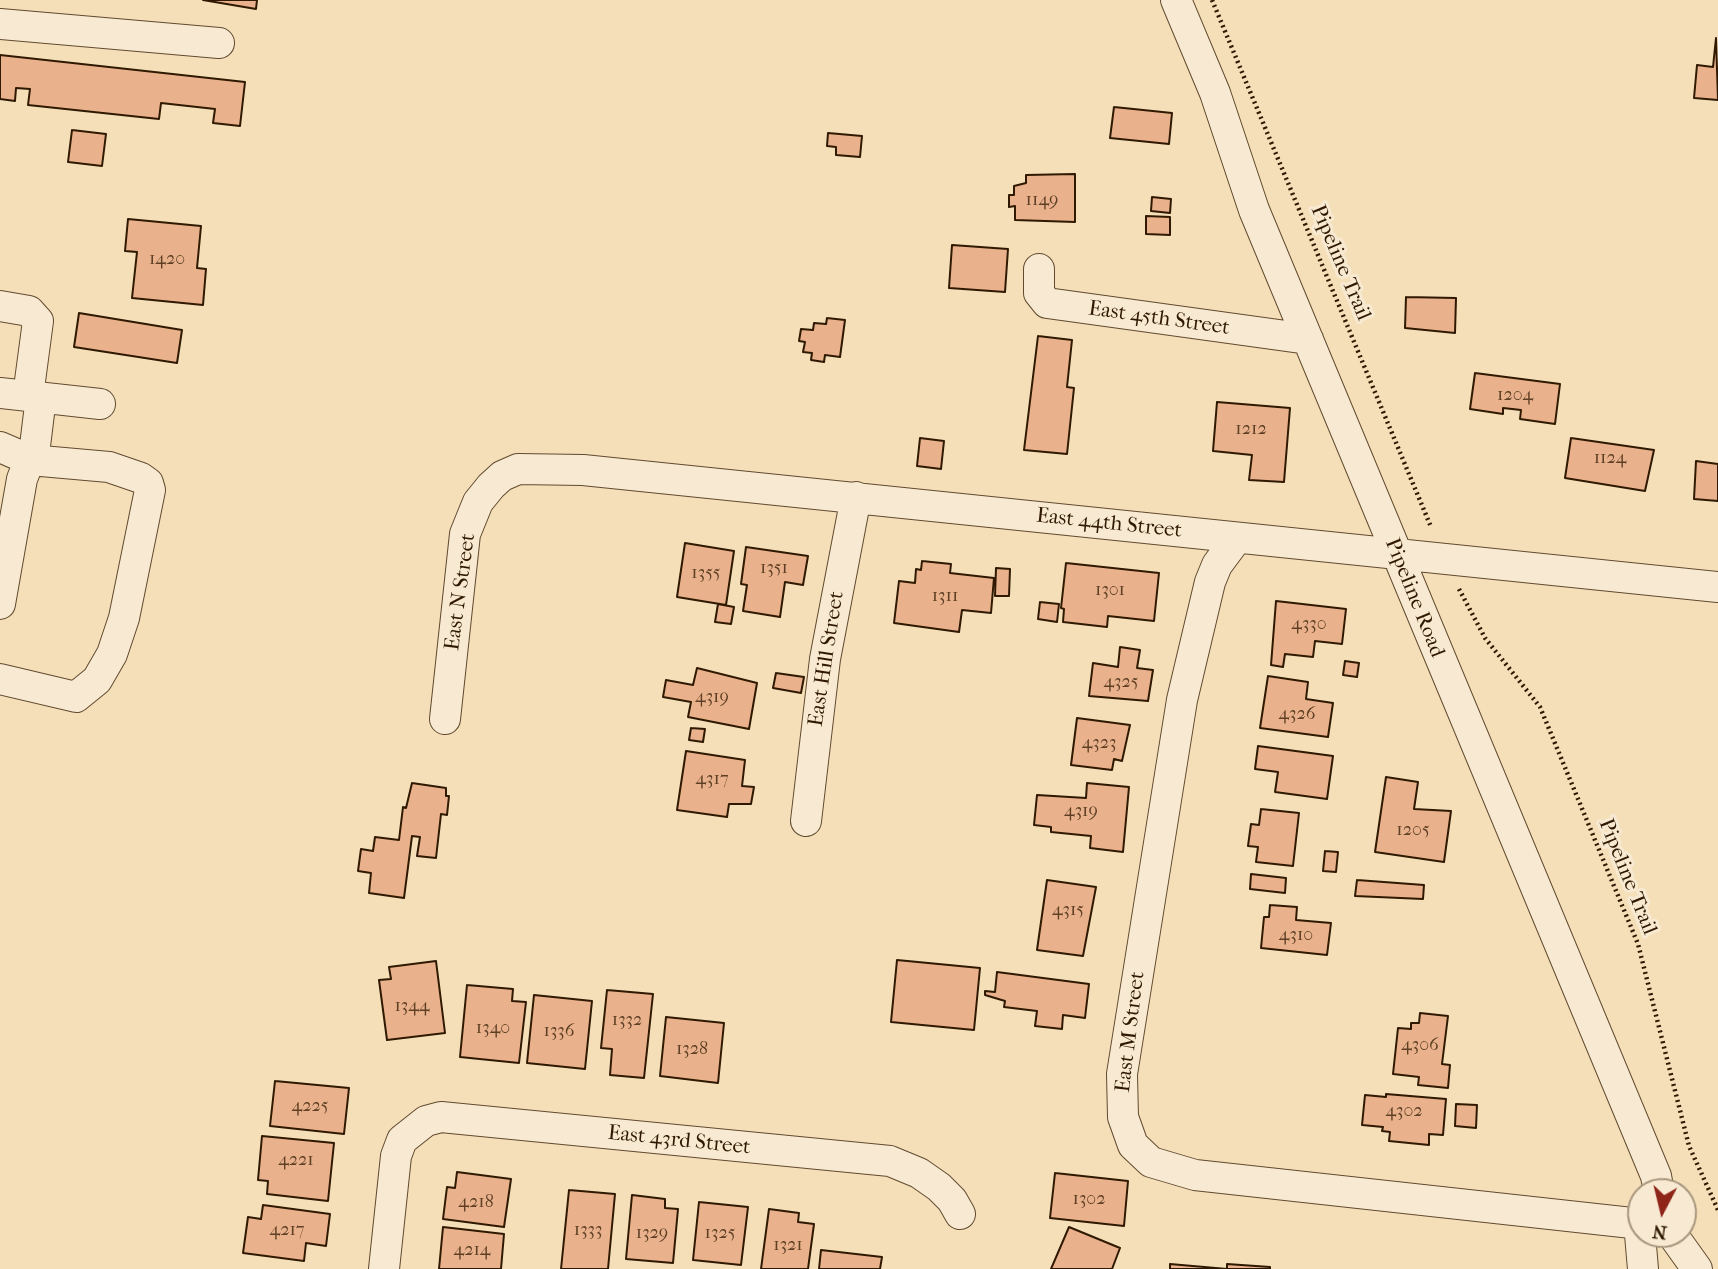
<!DOCTYPE html>
<html>
<head>
<meta charset="utf-8">
<style>
	body { margin:0 }
	#map { position:relative; width:1718px; height:1269px; overflow:hidden; background:#f4dfb9; font-family:"IM FELL French Canon",serif }
	canvas { display:block }
	.north { position:absolute; left:1627px; top:1178px; width:70px; height:70px; box-sizing:border-box; background:#f8ead2; border:2px solid #a8967e; border-radius:50%; rotate:187deg; font-size:19px; font-weight:700; line-height:28px; text-align:center; color:#301901 }
	.north::after { content:''; display:block; margin:auto; width:24px; height:32px; background:#8f2418; clip-path:polygon(50% 0,100% 100%,50% 72%,0 100%) }
</style>
</head>
<body>
<div id="map">
<canvas width="1718" height="1269"></canvas>
<div class="north">N</div>
</div>
<script>
const ctx = document.querySelector('canvas').getContext('2d');
ctx.lineJoin = 'round';
function paint(path, color) {
  ctx.fillStyle = color;
  ctx.fill(path, 'evenodd');
}
function shape(rows) {
  const path = new Path2D();
  for (const r of rows) {
    path.moveTo(r[0], r[1]);
    for (let i = 2; i < r.length; i += 2) path.lineTo(r[i], r[i + 1]);
  }
  return path;
}
function trace(path, color, width, dash) {
  ctx.strokeStyle = color;
  ctx.lineWidth = width;
  ctx.lineCap = dash ? 'butt' : 'round';
  ctx.setLineDash(dash || []);
  ctx.stroke(path);
}
function write(font, color, halo, rows, align = 'center') {
  ctx.font = font + ' "IM FELL French Canon",serif';
  ctx.lineWidth = 6;
  ctx.setLineDash([]);
  ctx.textBaseline = 'middle';
  ctx.strokeStyle = halo;
  ctx.fillStyle = color;
  for (const [text, x, y, turn = 0] of rows) {
    ctx.save();
    ctx.translate(x, y);
    ctx.rotate((+turn || 0) * Math.PI / 180);
    ctx.textAlign = isNaN(turn) ? turn : align;
    if (halo) ctx.strokeText(text, 0, 0);
    ctx.fillText(text, 0, 0);
    ctx.restore();
  }
}
const building = shape([
	[203,0,257,0,256,9,203,0],
	[1716,38,1718,100,1694,98,1697,65,1713,67,1716,38],
	[0,55,245,82,240,126,213,123,215,109,161,103,159,119,28,105,30,89,16,88,15,101,0,99,0,55],
	[1114,107,1172,113,1169,144,1110,138,1114,107],
	[72,130,106,134,102,166,68,162,72,130],
	[828,133,862,136,860,157,836,155,836,147,827,146,828,133],
	[1075,174,1075,222,1015,220,1015,206,1009,207,1009,195,1014,195,1014,186,1026,183,1026,175,1075,174],
	[1152,197,1171,199,1170,213,1151,211,1152,197],
	[1146,216,1170,217,1170,235,1146,234,1146,216],
	[128,219,201,226,197,268,206,269,203,305,132,298,137,252,125,251,128,219],
	[952,245,1008,249,1005,292,949,288,952,245],
	[1406,297,1456,298,1455,333,1405,328,1406,297],
	[79,313,182,330,177,363,74,347,79,313],
	[827,318,845,320,840,357,825,355,824,362,811,360,812,353,803,352,805,342,799,341,801,329,813,330,814,323,826,324,827,318],
	[1038,336,1072,340,1067,387,1074,388,1067,454,1024,450,1038,336],
	[1475,373,1560,384,1555,424,1520,419,1521,410,1503,408,1503,414,1470,409,1475,373],
	[1217,402,1290,408,1284,482,1249,480,1252,455,1213,451,1217,402],
	[920,438,944,441,941,469,917,466,920,438],
	[1571,438,1654,450,1645,491,1565,478,1571,438],
	[1696,461,1718,464,1718,501,1694,499,1696,461],
	[685,543,734,551,726,605,677,597,685,543],
	[746,547,808,556,803,585,785,582,780,617,743,611,747,585,741,584,746,547],
	[922,561,951,564,950,573,994,578,991,613,962,610,959,632,894,623,899,581,915,583,916,569,921,570,922,561],
	[1066,563,1159,573,1154,621,1108,616,1107,627,1063,622,1064,609,1061,608,1066,563],
	[996,568,1010,569,1009,596,995,596,996,568],
	[1276,601,1346,609,1342,644,1315,641,1313,657,1285,654,1283,667,1271,665,1276,601],
	[1040,602,1059,604,1057,622,1038,619,1040,602],
	[718,604,734,607,731,624,715,622,718,604],
	[1120,647,1140,650,1137,668,1153,670,1148,701,1089,696,1093,663,1118,667,1120,647],
	[1345,661,1359,663,1357,677,1343,675,1345,661],
	[697,668,757,683,749,729,688,717,691,702,663,697,666,680,693,685,697,668],
	[776,673,804,677,801,693,773,688,776,673],
	[1268,676,1308,682,1306,699,1333,703,1328,737,1260,728,1268,676],
	[1077,718,1130,725,1122,761,1114,759,1112,770,1071,765,1077,718],
	[691,728,705,729,703,742,689,740,691,728],
	[1258,746,1333,756,1327,799,1275,792,1278,772,1255,769,1258,746],
	[686,751,745,760,742,786,754,787,751,804,729,804,727,817,677,810,686,751],
	[1386,777,1418,782,1414,809,1451,811,1444,862,1375,852,1386,777],
	[412,783,446,788,446,796,449,796,447,815,441,814,436,858,417,856,420,837,412,836,404,898,369,893,371,873,358,871,361,849,373,851,375,837,399,840,403,807,406,808,412,783],
	[1087,783,1129,787,1123,852,1090,848,1091,836,1051,832,1051,827,1034,825,1037,795,1086,798,1087,783],
	[1261,809,1299,813,1293,866,1256,862,1258,847,1248,846,1251,824,1259,825,1261,809],
	[1325,851,1338,852,1336,872,1323,871,1325,851],
	[1251,874,1286,878,1285,893,1250,889,1251,874],
	[1047,880,1096,887,1083,956,1037,950,1047,880],
	[1357,880,1424,885,1423,899,1355,896,1357,880],
	[1270,905,1297,907,1296,920,1331,923,1327,955,1261,948,1264,917,1269,917,1270,905],
	[897,960,980,968,974,1030,891,1022,897,960],
	[436,961,445,1033,387,1040,379,980,391,979,389,967,436,961],
	[997,972,1089,984,1085,1018,1063,1015,1062,1029,1035,1026,1037,1011,1004,1007,1005,1001,985,995,985,991,995,992,997,972],
	[467,985,513,989,512,1001,526,1002,519,1063,460,1057,467,985],
	[607,990,653,994,644,1078,610,1075,612,1049,601,1048,607,990],
	[534,995,592,1001,585,1069,527,1063,534,995],
	[1420,1013,1448,1016,1442,1064,1450,1065,1448,1088,1418,1085,1419,1077,1393,1074,1398,1028,1411,1029,1411,1023,1419,1023,1420,1013],
	[666,1017,724,1023,718,1083,660,1076,666,1017],
	[275,1081,349,1088,344,1134,270,1126,275,1081],
	[1386,1094,1446,1099,1443,1135,1429,1134,1429,1145,1389,1141,1390,1132,1382,1131,1383,1127,1362,1125,1365,1095,1386,1097,1386,1094],
	[1456,1104,1477,1105,1476,1128,1455,1126,1456,1104],
	[262,1136,334,1143,328,1201,267,1194,268,1181,258,1180,262,1136],
	[457,1172,511,1179,504,1227,443,1219,447,1187,455,1188,457,1172],
	[1055,1173,1128,1181,1124,1226,1050,1218,1055,1173],
	[569,1190,615,1194,608,1269,561,1269,569,1190],
	[632,1195,665,1199,665,1208,678,1209,673,1263,626,1259,632,1195],
	[699,1202,748,1207,741,1265,693,1260,699,1202],
	[263,1205,330,1214,326,1246,306,1243,304,1261,243,1253,248,1217,261,1219,263,1205],
	[769,1209,799,1213,798,1222,814,1224,808,1269,761,1269,769,1209],
	[443,1227,504,1234,501,1269,439,1269,443,1227],
	[1069,1227,1120,1248,1112,1269,1051,1269,1069,1227],
	[821,1250,882,1257,880,1269,819,1269,821,1250],
	[1170,1264,1227,1269,1227,1264,1270,1267,1270,1269,1170,1269,1170,1264]
]);
paint(building, '#e9b28c');
trace(building, '#301901', 2);
const minor = shape([
	[1176,0,1215,93,1254,210,1656,1176,1659,1192],
	[0,24,219,43],
	[1039,269,1039,293,1047,303,1308,339],
	[0,306,29,311,38,321,28,396],
	[0,393,100,404],
	[0,447,30,460,109,467,141,478,148,483,150,490,124,618,112,654,97,680,76,697,0,679],
	[1237,538,1217,565,1210,582,1182,700,1122,1074,1123,1117,1133,1145,1151,1162,1195,1175,1641,1224],
	[0,604,22,479,35,446,41,397],
	[445,719,465,534,478,502,491,486,502,476,518,469,583,470,1718,587],
	[806,821,825,659,856,497],
	[1639,1223,1643,1269],
	[1672,1234,1697,1269],
	[384,1269,396,1156,402,1140,426,1121,441,1117,890,1161,919,1173,939,1187,952,1200,960,1214]
]);
trace(minor, '#614a2f', 32);
trace(shape([
	[1212,0,1431,527],
	[1459,589,1485,638,1540,707,1638,944,1689,1146,1718,1210]
]), '#301901', 4.5, [2, 3.5]);
trace(minor, '#f8ead2', 30);
write('18px', '#5e3f24', null, [
	["1149",1042,201],
	["1420",167,260],
	["1204",1515,396],
	["1212",1251,430],
	["1124",1610,459],
	["1351",774,569],
	["1355",706,574],
	["1301",1110,591],
	["1311",945,597],
	["4330",1309,625],
	["4325",1121,683],
	["4319",712,698],
	["4326",1297,715],
	["4323",1099,744],
	["4317",712,780],
	["4319",1081,812],
	["1205",1413,831],
	["4315",1068,911],
	["4310",1296,936],
	["1344",412,1007],
	["1332",627,1021],
	["1340",493,1029],
	["1336",559,1032],
	["4306",1420,1046],
	["1328",692,1050],
	["4225",310,1107],
	["4302",1404,1112],
	["4221",296,1161],
	["1302",1089,1200],
	["4218",476,1203],
	["4217",287,1231],
	["1333",588,1231],
	["1329",652,1234],
	["1325",720,1234],
	["1321",788,1246],
	["4214",472,1251]
]);
write('21px', '#301901', '#f8ead2', [
	["Pipeline Trail",1340,263,67],
	["East 45th Street",1159,319,8],
	["East 44th Street",1109,524,6],
	["East N Street",461,592,-82],
	["Pipeline Road",1414,598,68],
	["East Hill Street",827,659,-81],
	["Pipeline Trail",1627,877,68],
	["East M Street",1131,1032,-83],
	["East 43rd Street",679,1141,6]
]);
</script>
</body>
</html>
